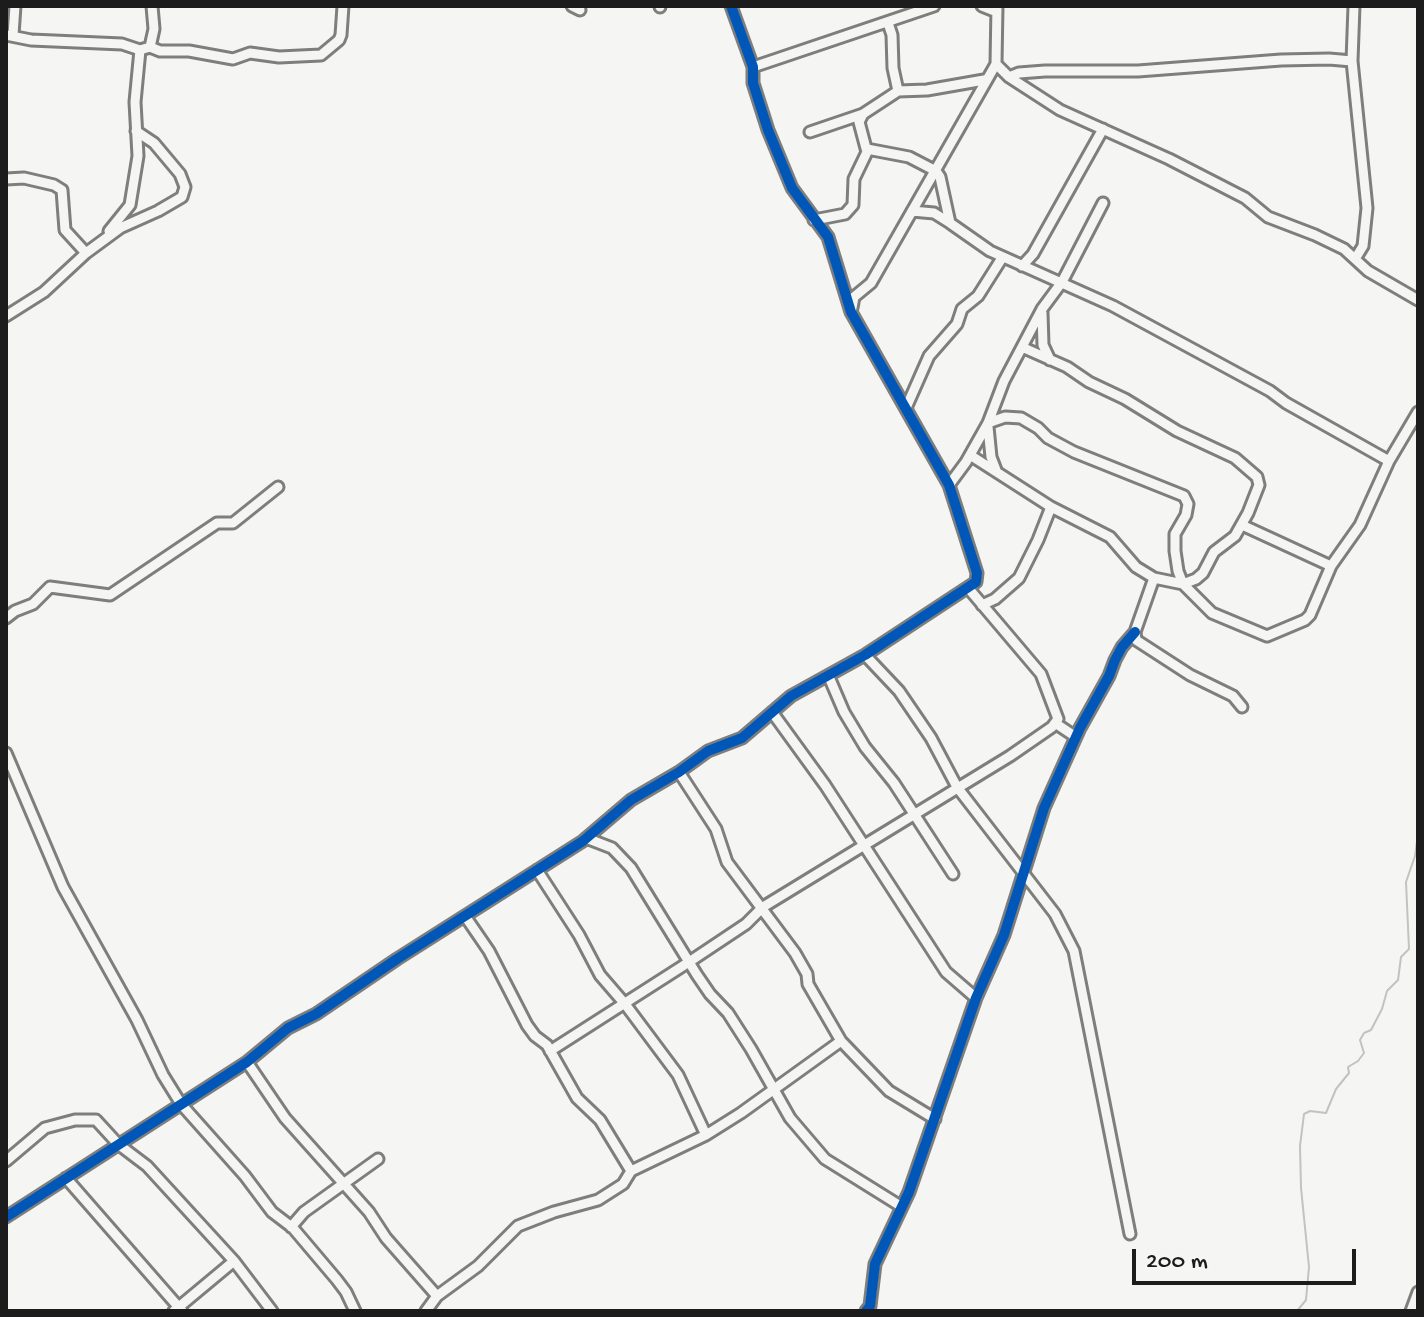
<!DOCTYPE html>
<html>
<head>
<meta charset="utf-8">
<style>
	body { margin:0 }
	#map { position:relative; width:1424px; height:1317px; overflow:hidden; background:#f5f5f3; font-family:"Gochi Hand",sans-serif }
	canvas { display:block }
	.frame { position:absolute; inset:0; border:8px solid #1c1c1c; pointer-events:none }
	.scale { position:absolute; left:1132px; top:1249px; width:224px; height:36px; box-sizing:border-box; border:4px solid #1c1c1c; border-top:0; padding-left:10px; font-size:24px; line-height:28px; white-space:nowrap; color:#1c1c1c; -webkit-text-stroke:6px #f6f6f2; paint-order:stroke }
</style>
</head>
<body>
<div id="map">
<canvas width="1424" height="1317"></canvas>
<div class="frame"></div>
<div class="scale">200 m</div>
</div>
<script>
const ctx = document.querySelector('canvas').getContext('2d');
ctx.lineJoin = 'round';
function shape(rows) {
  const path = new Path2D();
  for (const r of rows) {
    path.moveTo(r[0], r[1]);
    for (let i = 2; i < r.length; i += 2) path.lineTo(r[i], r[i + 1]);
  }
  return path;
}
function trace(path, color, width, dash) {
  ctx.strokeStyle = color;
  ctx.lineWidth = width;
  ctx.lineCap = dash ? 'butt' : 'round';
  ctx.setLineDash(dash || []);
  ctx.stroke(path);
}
trace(shape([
	[1297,1311,1306,1300,1309,1267,1301,1188,1300,1146,1304,1114,1310,1111,1326,1113,1336,1089,1349,1073,1348,1067,1358,1061,1364,1053,1360,1040,1364,1033,1371,1030,1382,1009,1387,991,1398,980,1401,957,1409,949,1406,882,1415,856,1418,834]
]), '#c2c2bf', 2);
const minor = shape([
	[572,6,580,10],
	[660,6,660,7],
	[982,6,997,12],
	[1354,6,1352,61,1367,208,1363,246,1355,259],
	[888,23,892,35,893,68,898,91],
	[6,35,31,40,122,44,140,50,150,47,154,29,152,6],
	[13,35,15,6],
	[150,47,160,51,189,51,233,59,250,53,279,57,321,55,339,40,341,35,343,6],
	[996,64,1009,77,1060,110,1169,159,1245,198,1268,217,1315,235,1344,249,1368,271,1418,300],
	[753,67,934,6],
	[1009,77,1019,73,1045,71,1138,71,1281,60,1329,59,1352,61],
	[810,132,863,114],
	[867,149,909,157,936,171,940,177,950,223,990,251,1113,306,1270,391,1286,403,1389,461],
	[6,179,24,178,54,185,62,190,65,230,86,253],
	[912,211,934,213,950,223],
	[814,220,845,214,853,205,854,179,867,152,859,122,863,114,898,91,927,90,984,80],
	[109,231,130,205,138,156,135,102,140,50],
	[1022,266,1033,254,1103,129],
	[852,308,854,297,871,283,996,64,997,6],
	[1042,313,1043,345,1050,360],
	[6,316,44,292,86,253,120,228,158,211,182,197,185,187,180,174,154,143,136,131],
	[906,408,929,356,957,324,962,309,978,296,1002,258],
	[988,423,1005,417,1021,418,1038,428,1048,438,1074,452,1184,496,1188,504,1186,515,1175,534,1175,551,1178,571,1183,584,1212,613,1267,636,1305,620,1310,615,1331,566,1360,525,1389,461,1418,412],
	[988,427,991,457,996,470],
	[970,455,1051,507,1110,537,1136,567,1154,578,1183,584,1196,579,1203,573,1214,552,1235,536,1248,513,1259,485,1257,477,1235,458,1177,431,1125,399,1089,382,1067,367,1024,348],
	[949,485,966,462,988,423,1004,381,1042,309,1062,282,1103,203],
	[1242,525,1331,566],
	[1154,578,1135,632,1136,640,1190,675,1233,696,1242,707],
	[982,605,995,599,1019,578,1038,540,1051,507],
	[6,618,15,611,33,604,50,587,110,595,217,523,233,523,278,487],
	[865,655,899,691,931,738,957,787,1055,914,1074,951,1130,1234],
	[829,677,844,712,865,747,894,783,953,874],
	[772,712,825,785,946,972,976,998],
	[1055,723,1076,737],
	[6,753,63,887,137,1020,163,1075,181,1104,245,1176,272,1212,293,1228,337,1280,346,1292,355,1311],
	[679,772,716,829,727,862,795,953,807,974,808,984,841,1041,889,1091,935,1119],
	[586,838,612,848,631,868,697,975,710,994,728,1013,751,1049,790,1118,825,1159,902,1207],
	[537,870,579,935,600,975,625,1004,678,1075,706,1135],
	[465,916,489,951,527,1025,535,1036,547,1045,577,1098,600,1120,631,1171],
	[550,1051,689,962,746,924,763,907,1010,756,1052,727,1058,719,1041,674,969,589],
	[247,1062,285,1118,369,1212,386,1238,437,1296],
	[6,1161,45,1128,75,1120,96,1120,118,1144,147,1166,234,1261,272,1311],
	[66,1178,182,1311],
	[6,1217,247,1062,288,1028,316,1014,397,959,583,841,631,800,679,772,708,751,742,738,791,696,865,655,976,582,977,573,949,485,851,312,828,237,792,188,768,130,753,83,753,67,731,6],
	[291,1227,304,1212,378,1159],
	[174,1311,234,1261],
	[426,1311,437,1296,478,1266,518,1226,554,1212,598,1200,623,1184,631,1171,706,1135,741,1113,841,1041],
	[866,1311,870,1306,875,1264,909,1192,976,998,1004,935,1044,808,1080,728,1109,676,1115,660,1122,647,1135,632],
	[1411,1311,1418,1292]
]);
trace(minor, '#7e7e7d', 15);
trace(minor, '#f5f5f3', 9);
trace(shape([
	[6,1217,247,1062,288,1028,316,1014,397,959,583,841,631,800,679,772,708,751,742,738,791,696,865,655,976,582,977,573,949,485,851,312,828,237,792,188,768,130,753,83,753,67,731,6],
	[866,1311,870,1306,875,1264,909,1192,976,998,1004,935,1044,808,1080,728,1109,676,1115,660,1122,647,1135,632]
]), '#0057b8', 10);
</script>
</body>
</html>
